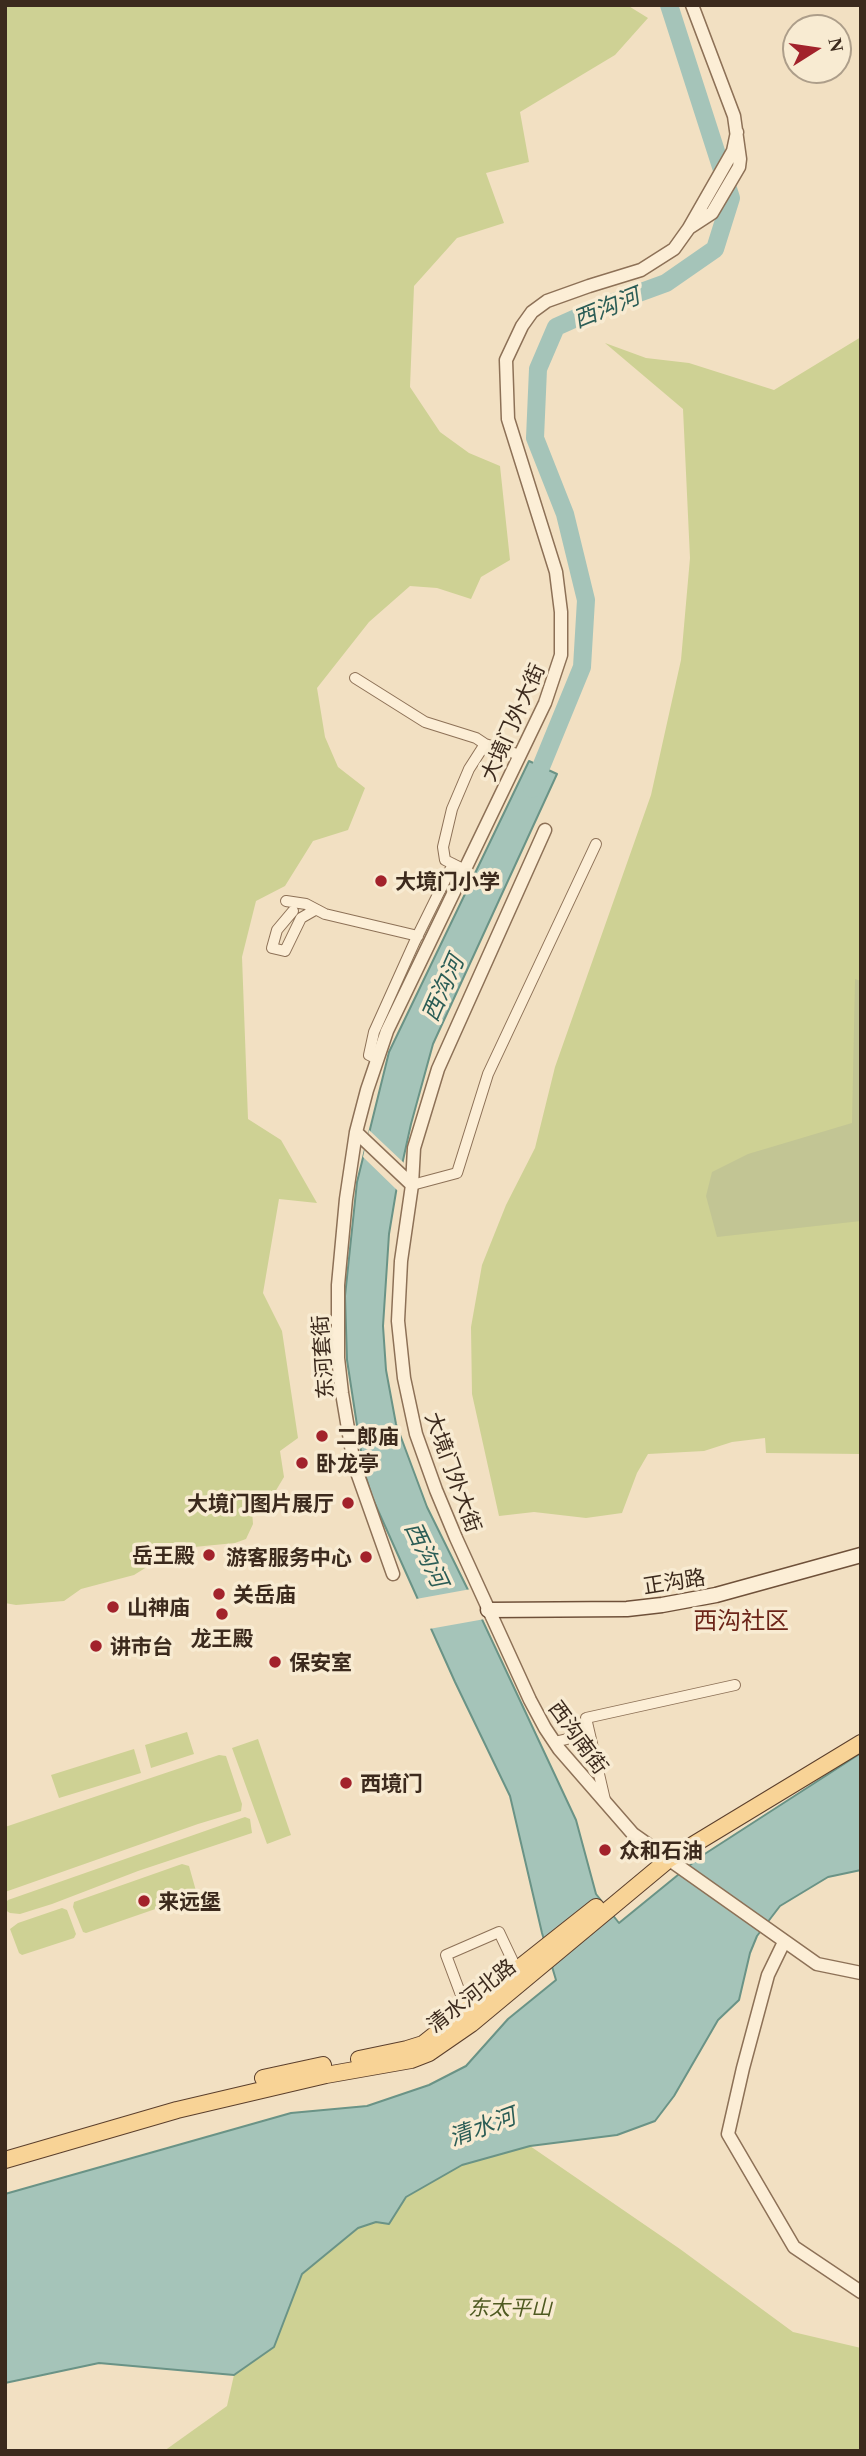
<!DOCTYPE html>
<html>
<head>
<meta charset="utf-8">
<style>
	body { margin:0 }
	#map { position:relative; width:866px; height:2456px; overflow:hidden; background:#f2e0c2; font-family:Georgia,serif }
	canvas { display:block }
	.frame { position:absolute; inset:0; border:7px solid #3c2a1d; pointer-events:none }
	.north { position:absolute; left:782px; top:14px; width:70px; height:70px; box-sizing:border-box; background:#f8ebd2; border:2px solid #ad9e8a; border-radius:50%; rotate:78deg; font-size:19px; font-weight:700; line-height:28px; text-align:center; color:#3c2a1d }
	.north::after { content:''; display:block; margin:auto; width:24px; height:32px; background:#a2222b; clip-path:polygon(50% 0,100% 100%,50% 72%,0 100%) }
</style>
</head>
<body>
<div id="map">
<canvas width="866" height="2456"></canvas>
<div class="frame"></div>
<div class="north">N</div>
</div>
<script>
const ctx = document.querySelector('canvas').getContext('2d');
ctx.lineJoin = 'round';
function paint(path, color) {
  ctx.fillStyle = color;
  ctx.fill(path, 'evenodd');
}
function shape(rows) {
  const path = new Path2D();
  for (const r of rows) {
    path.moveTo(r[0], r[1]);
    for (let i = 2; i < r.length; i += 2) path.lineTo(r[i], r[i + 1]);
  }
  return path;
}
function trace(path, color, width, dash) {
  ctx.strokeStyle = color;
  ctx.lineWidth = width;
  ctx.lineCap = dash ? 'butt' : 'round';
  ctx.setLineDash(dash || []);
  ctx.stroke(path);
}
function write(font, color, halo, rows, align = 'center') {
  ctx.font = font + ' Georgia,"Noto Sans SC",serif';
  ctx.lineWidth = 7;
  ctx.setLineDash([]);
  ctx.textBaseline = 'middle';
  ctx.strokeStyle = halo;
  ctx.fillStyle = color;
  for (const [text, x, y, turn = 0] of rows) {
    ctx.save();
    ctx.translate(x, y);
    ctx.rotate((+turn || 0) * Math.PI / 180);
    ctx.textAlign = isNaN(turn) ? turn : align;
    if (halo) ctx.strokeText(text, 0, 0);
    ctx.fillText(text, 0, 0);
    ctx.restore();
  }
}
paint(shape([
	[5,5,627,5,648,18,615,55,520,112,529,162,486,173,504,223,457,238,414,286,410,387,440,432,469,453,500,466,510,560,481,577,471,599,437,588,410,586,369,622,317,688,325,737,338,767,365,788,348,830,313,841,285,886,256,901,242,957,248,1119,281,1140,317,1203,279,1199,263,1293,282,1331,298,1438,280,1451,284,1477,266,1507,252,1511,253,1524,246,1539,235,1543,194,1547,166,1555,134,1575,81,1589,64,1601,16,1605,5,1603],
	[861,337,861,1454,766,1453,765,1438,732,1442,704,1451,648,1454,637,1473,622,1513,586,1518,534,1512,499,1516,472,1394,471,1327,482,1265,506,1205,535,1148,555,1067,651,795,681,660,690,558,683,409,605,343,646,358,689,363,774,390],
	[187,1732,194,1754,151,1768,145,1745],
	[258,1739,291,1835,267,1844,232,1748],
	[134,1749,141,1773,59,1798,51,1775],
	[219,1755,226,1756,242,1804,241,1811,198,1824,5,1892,5,1827],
	[245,1817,250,1819,252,1833,138,1871,52,1904,20,1914,10,1913,5,1910,5,1903,8,1900],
	[182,1864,189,1866,196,1891,193,1896,86,1933,83,1932,73,1907,74,1902],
	[62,1908,67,1910,76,1934,74,1938,22,1955,19,1953,10,1929,18,1923],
	[530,2146,680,2249,793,2332,861,2348,861,2451,164,2451,227,2406,234,2375,274,2347,302,2274,360,2227,376,2222,389,2223,406,2197,433,2180,462,2165]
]), '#ced194');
paint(shape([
	[855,979,861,981,861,1221,717,1237,706,1196,712,1172,748,1154,852,1123]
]), '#c2c594');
const water = shape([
	[529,761,557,774,433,1044,411,1124,396,1192,389,1234,383,1326,386,1370,396,1424,427,1507,472,1598,576,1820,596,1894,619,1923,700,1857,861,1753,861,1870,828,1877,780,1906,757,1936,750,1953,739,2000,718,2020,674,2096,655,2121,617,2135,530,2146,462,2165,406,2197,389,2224,376,2222,358,2228,302,2274,274,2347,234,2375,99,2363,5,2383,5,2194,291,2113,367,2106,429,2085,466,2066,508,2019,556,1980,542,1933,510,1796,455,1682,372,1497,364,1471,347,1360,345,1296,357,1182,389,1052,529,761]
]);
paint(water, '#a5c4b9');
trace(water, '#6a9386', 2);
paint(shape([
	[369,1130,404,1163,398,1191,363,1157],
	[471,1589,485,1619,429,1629,416,1599]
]), '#f2e0c2');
trace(shape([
	[532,789,582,667,586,600,565,514,535,438,538,369,556,327,603,306,666,283,715,249,731,198,669,5]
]), '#a5c4b9', 18);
const minor = shape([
	[355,678,425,722,476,738,485,744,520,755],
	[453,864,445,860,443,847,452,809,469,769,485,744],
	[286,901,306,904,325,914,418,936],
	[293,911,277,930,272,948,285,951,301,918,315,910],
	[377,1059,369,1055,374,1032,415,941,453,864,465,870],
	[412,1185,457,1173,488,1074,596,844],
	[554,1742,589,1734],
	[605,1800,586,1718,735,1685],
	[467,2011,446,1955,499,1932,517,1970]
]);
const tertiary = shape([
	[737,132,733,151,689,228,674,249,641,270,589,286,547,301,532,312,522,326,506,360,508,419,556,572,561,612,561,655,545,703,387,1031,367,1090,356,1132,412,1185,401,1261,398,1321,404,1378,416,1434,436,1490,456,1538,530,1700,545,1728,559,1749,633,1834,817,1964,861,1973],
	[689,228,712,213,739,167,740,159,734,116,692,5],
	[356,1132,346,1199,338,1285,338,1358,342,1393,354,1464,393,1574],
	[412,1185,414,1148,438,1069,545,830],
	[784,1942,768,1975,743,2068,728,2134,794,2247,861,2292]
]);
const secondary = shape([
	[488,1610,627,1609,662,1605,716,1595,861,1555]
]);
const primary = shape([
	[359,2059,407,2049,423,2044,596,1907],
	[263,2078,323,2065],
	[5,2160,177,2110,326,2075,411,2060,429,2053,471,2024,668,1860,861,1743]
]);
trace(minor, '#8d7157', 12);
trace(tertiary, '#8d7157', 15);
trace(secondary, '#6f513a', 17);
trace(primary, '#5b3f2c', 18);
trace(minor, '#fceed6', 10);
trace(tertiary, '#fceed6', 12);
trace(secondary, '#fceed6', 14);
trace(primary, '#f8d396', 16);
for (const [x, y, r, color] of [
	[381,881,7,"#a2222b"],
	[322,1436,7,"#a2222b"],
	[302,1463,7,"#a2222b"],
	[348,1503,7,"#a2222b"],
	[209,1555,7,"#a2222b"],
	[366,1557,7,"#a2222b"],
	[219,1594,7,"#a2222b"],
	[113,1607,7,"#a2222b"],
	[222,1614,7,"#a2222b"],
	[96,1646,7,"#a2222b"],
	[275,1662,7,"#a2222b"],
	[346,1783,7,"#a2222b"],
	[605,1850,7,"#a2222b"],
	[144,1901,7,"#a2222b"]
]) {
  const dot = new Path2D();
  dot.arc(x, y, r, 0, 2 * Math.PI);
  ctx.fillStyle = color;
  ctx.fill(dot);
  trace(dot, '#f8ebd2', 2.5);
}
write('21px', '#3c2a1d', '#f8ebd2', [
	["大境门外大街",512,722,-66],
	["东河套街",322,1357,-94],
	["大境门外大街",454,1472,70],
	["正沟路",674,1581,-9],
	["西沟南街",579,1737,54],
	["清水河北路",471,1995,-38]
]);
write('bold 21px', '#3c2a1d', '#f8ebd2', [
	["大境门小学",395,881],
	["二郎庙",336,1436],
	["卧龙亭",316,1463],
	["大境门图片展厅",334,1503,"right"],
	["岳王殿",195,1555,"right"],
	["游客服务中心",352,1557,"right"],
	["关岳庙",233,1594],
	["山神庙",127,1607],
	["龙王殿",222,1638,"center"],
	["讲市台",110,1646],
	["保安室",289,1662],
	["西境门",360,1783],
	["众和石油",619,1850],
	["来远堡",158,1901]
], 'left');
write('italic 21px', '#4f5a21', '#f8ebd2', [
	["东太平山",510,2307]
]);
write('italic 23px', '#2b5d56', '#f8ebd2', [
	["西沟河",606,307,-22],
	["西沟河",442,988,-66],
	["西沟河",427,1554,65],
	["清水河",482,2126,-20]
]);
write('24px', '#6c2418', '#f8ebd2', [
	["西沟社区",741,1620]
]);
</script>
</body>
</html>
